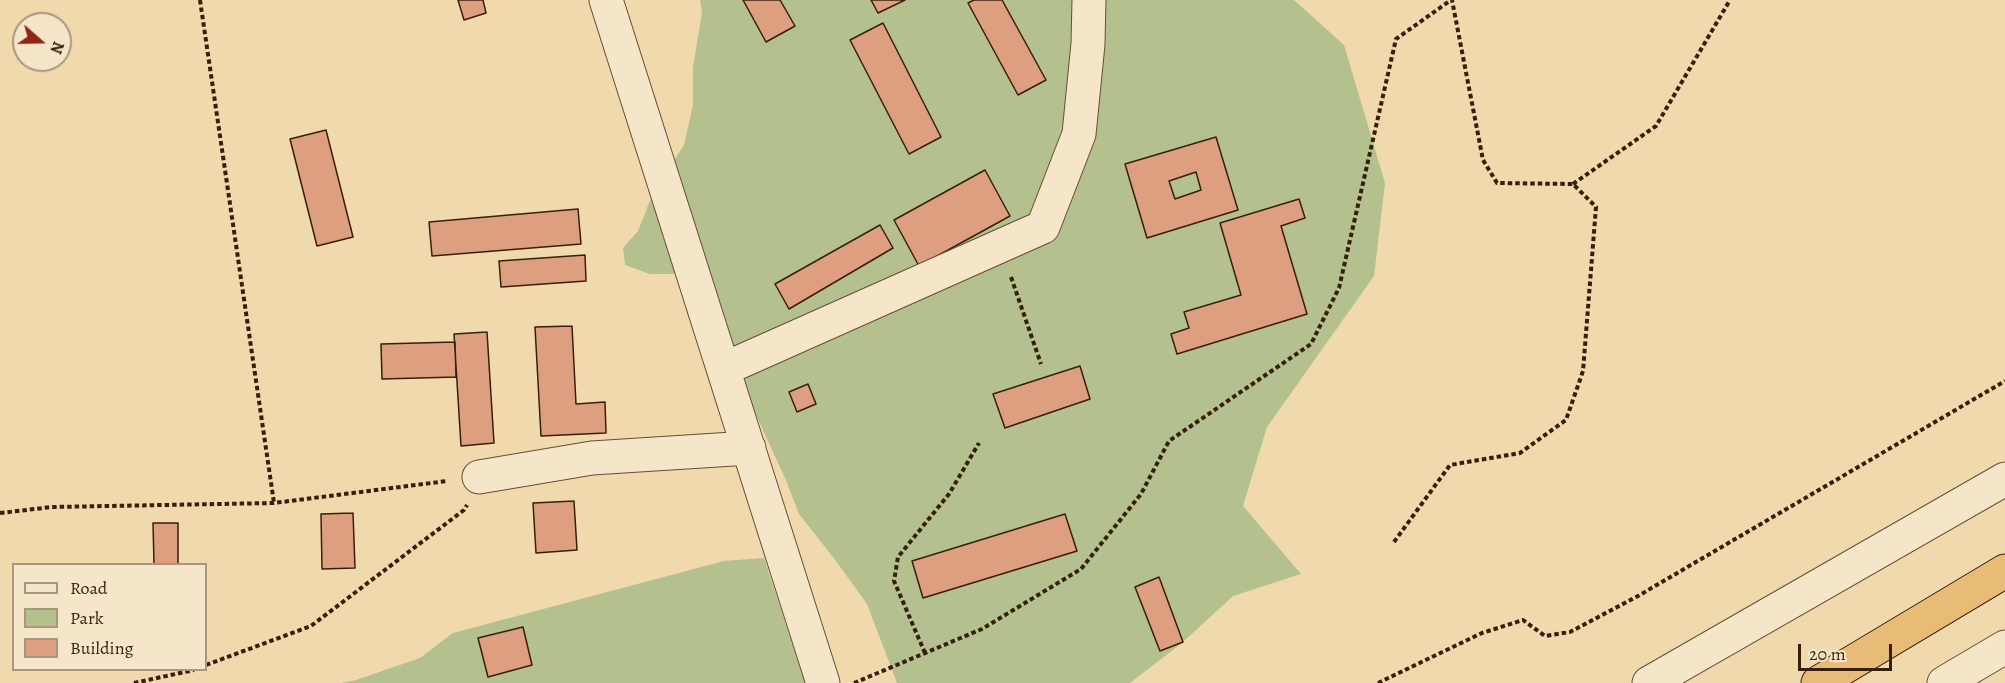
<!DOCTYPE html>
<html>
<head>
<meta charset="utf-8">
<style>
	body { margin:0 }
	#map { position:relative; width:2005px; height:683px; overflow:hidden; background:#f0d9ac; font-family:Alegreya,serif }
	canvas { display:block }
	.legend { position:absolute; left:12px; top:563px; width:195px; height:108px; box-sizing:border-box; background:#f5e6c9; border:2px solid #a9967e; margin:0; padding:8px 10px; list-style:none; font-size:18px; color:#371f0d }
	.legend li { display:flex; align-items:center; gap:12px; height:30px }
	.legend b { width:30px; border:2px solid #a9967e }
	.north { position:absolute; left:12px; top:12px; width:60px; height:60px; box-sizing:border-box; background:#f5e6c9; border:2px solid #a9967e; border-radius:50%; rotate:110deg; font-size:16px; font-weight:700; line-height:24px; text-align:center; color:#371f0d }
	.north::after { content:''; display:block; margin:auto; width:21px; height:27px; background:#8f2418; clip-path:polygon(50% 0,100% 100%,50% 72%,0 100%) }
	.scale { position:absolute; left:1798px; top:644px; width:94px; height:27px; box-sizing:border-box; border:3px solid #371f0d; border-top:0; padding-left:8px; font-size:18px; line-height:21px; white-space:nowrap; color:#371f0d; -webkit-text-stroke:4px #f5e6c9; paint-order:stroke }
</style>
</head>
<body>
<div id="map">
<canvas width="2005" height="683"></canvas>
<ul class="legend">
<li><b style="height:8px;background:#f5e6c9"></b>Road</li>
<li><b style="height:16px;background:#b4c08d"></b>Park</li>
<li><b style="height:16px;background:#de9f80"></b>Building</li>
</ul>
<div class="north">N</div>
<div class="scale">20 m</div>
</div>
<script>
const ctx = document.querySelector('canvas').getContext('2d');
ctx.lineJoin = 'round';
function paint(path, color) {
  ctx.fillStyle = color;
  ctx.fill(path, 'evenodd');
}
function shape(rows) {
  const path = new Path2D();
  for (const r of rows) {
    path.moveTo(r[0], r[1]);
    for (let i = 2; i < r.length; i += 2) path.lineTo(r[i], r[i + 1]);
  }
  return path;
}
function trace(path, color, width, dash) {
  ctx.strokeStyle = color;
  ctx.lineWidth = width;
  ctx.lineCap = dash ? 'butt' : 'round';
  ctx.setLineDash(dash || []);
  ctx.stroke(path);
}
paint(shape([
	[700,0,1294,0,1344,45,1385,183,1374,276,1267,427,1243,506,1301,574,1233,596,1183,642,1130,683,897,683,867,604,833,557,799,514,785,478,727,352,679,274,650,274,625,265,623,248,638,231,653,193,684,145,693,105,693,67,702,13],
	[764,558,805,683,341,683,356,680,420,658,453,633,724,561]
]), '#b4c08d');
const building = shape([
	[458,0,483,0,486,13,464,20,458,0],
	[743,0,780,0,795,26,766,42,743,0],
	[871,0,905,0,878,13,871,0],
	[974,0,1002,0,1046,80,1018,95,968,3,974,0],
	[883,23,941,137,909,154,850,40,883,23],
	[326,130,353,237,317,246,290,139,326,130],
	[1216,137,1238,210,1147,238,1125,164,1216,137],
	[1196,172,1201,190,1175,199,1169,181,1196,172],
	[985,170,1010,216,919,266,894,220,985,170],
	[1299,199,1305,218,1281,226,1307,314,1177,354,1171,334,1189,328,1184,312,1241,295,1220,223,1299,199],
	[578,209,581,244,432,256,429,222,578,209],
	[880,225,893,248,789,309,775,284,880,225],
	[585,255,586,281,501,287,499,261,585,255],
	[572,326,576,404,605,402,606,433,541,436,535,327,572,326],
	[487,332,494,443,461,446,454,334,487,332],
	[455,342,456,377,382,379,381,344,455,342],
	[1080,366,1090,399,1005,428,993,394,1080,366],
	[808,384,816,404,797,412,789,392,808,384],
	[574,501,577,550,536,553,533,503,574,501],
	[353,513,355,568,322,569,321,514,353,513],
	[1065,514,1077,551,923,598,912,561,1065,514],
	[153,523,178,523,178,564,154,564,153,523],
	[1159,577,1183,642,1160,651,1135,587,1159,577],
	[523,627,532,665,488,677,478,638,523,627]
]);
paint(building, '#de9f80');
trace(building, '#371f0d', 1.5);
const minor = shape([
	[606,0,823,683],
	[724,369,1043,227,1079,134,1088,44,1089,0],
	[479,477,592,458,749,448],
	[1649,683,2005,479],
	[1944,683,2005,647]
]);
const highway = shape([
	[1818,683,2005,571]
]);
trace(minor, '#654e35', 35);
trace(highway, '#371f0d', 35);
trace(shape([
	[200,0,274,503],
	[1573,184,1656,126,1730,0],
	[1011,277,1041,364],
	[0,513,52,507,274,503,447,481],
	[1394,542,1450,465,1520,453,1566,420,1583,371,1596,207,1573,184,1497,183,1483,160,1452,0],
	[925,653,894,581,898,557,949,494,979,443],
	[206,665,311,626,464,510,467,505],
	[134,683,194,670],
	[854,683,982,629,1081,569,1141,494,1169,441,1311,344,1339,288,1396,39,1451,0],
	[1378,683,1482,633,1523,620,1545,636,1570,632,1638,596,2005,381]
]), '#371f0d', 4, [4.5, 3]);
trace(minor, '#f5e6c9', 33);
trace(highway, '#e8bc76', 33);
</script>
</body>
</html>
